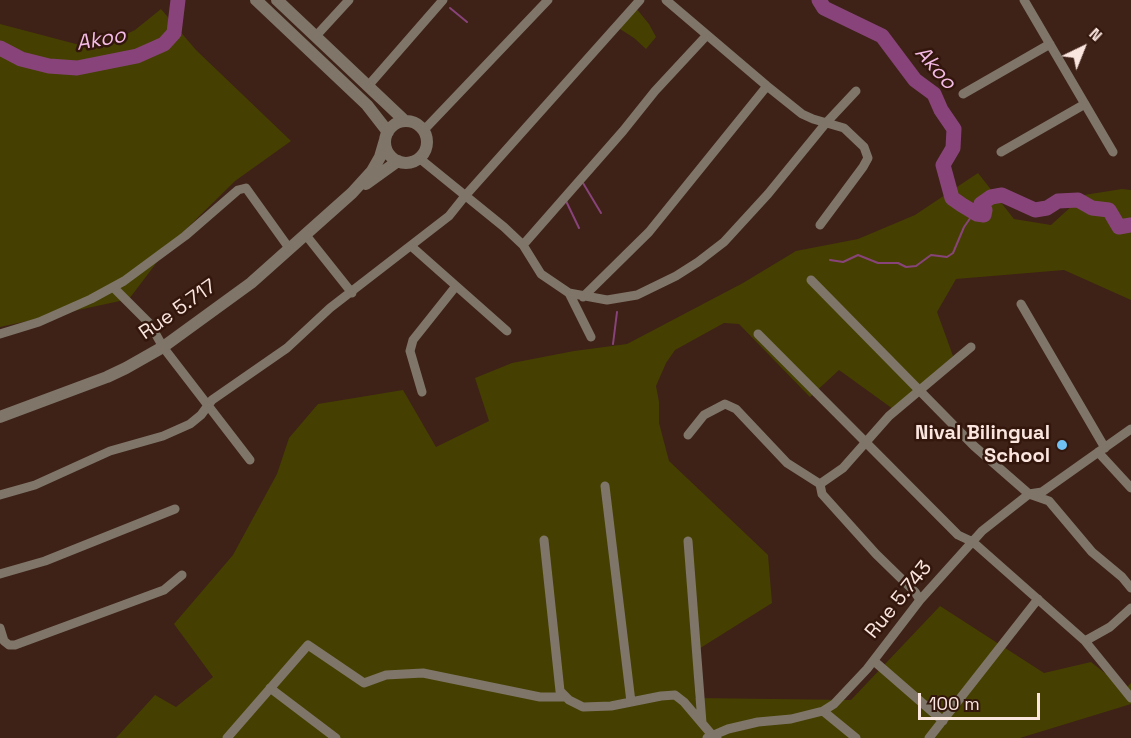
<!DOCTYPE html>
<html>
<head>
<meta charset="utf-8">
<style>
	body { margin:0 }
	#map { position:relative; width:1131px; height:738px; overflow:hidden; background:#3e2117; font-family:"Space Grotesk",sans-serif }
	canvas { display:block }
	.north { position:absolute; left:1053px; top:18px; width:60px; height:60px; -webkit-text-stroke:4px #33170d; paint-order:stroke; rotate:43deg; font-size:16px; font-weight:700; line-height:24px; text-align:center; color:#fae6df }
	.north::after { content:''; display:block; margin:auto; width:21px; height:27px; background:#fae6df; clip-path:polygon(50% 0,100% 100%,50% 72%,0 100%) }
	.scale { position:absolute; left:918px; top:693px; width:122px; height:27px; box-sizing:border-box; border:3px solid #fae6df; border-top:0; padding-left:8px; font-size:18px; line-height:21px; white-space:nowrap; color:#fae6df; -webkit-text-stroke:4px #33170d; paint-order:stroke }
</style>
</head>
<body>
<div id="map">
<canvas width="1131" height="738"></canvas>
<div class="north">N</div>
<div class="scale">100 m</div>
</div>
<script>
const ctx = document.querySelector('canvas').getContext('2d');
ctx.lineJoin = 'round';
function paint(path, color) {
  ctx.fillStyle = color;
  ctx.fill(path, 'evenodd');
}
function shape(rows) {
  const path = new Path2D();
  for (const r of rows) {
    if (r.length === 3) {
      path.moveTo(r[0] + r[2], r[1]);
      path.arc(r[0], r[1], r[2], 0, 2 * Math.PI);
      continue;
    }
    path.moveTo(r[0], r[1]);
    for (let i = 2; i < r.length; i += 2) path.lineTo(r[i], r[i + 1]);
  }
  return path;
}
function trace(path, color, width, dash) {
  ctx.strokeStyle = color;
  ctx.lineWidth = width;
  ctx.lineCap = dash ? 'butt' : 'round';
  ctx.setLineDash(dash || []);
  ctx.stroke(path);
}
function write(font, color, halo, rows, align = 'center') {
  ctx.font = font + ' "Space Grotesk",sans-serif';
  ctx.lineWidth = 5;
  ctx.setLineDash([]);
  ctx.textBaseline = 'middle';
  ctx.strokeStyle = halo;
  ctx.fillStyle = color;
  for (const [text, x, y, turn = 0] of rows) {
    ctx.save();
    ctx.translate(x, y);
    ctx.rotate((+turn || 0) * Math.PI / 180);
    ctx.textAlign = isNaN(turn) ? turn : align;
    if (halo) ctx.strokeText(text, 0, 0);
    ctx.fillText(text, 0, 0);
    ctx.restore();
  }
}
paint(shape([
	[635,7,649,24,656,37,646,49,634,38,620,29],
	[161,9,196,50,291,141,235,181,170,245,129,299,0,327,0,24,95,49,135,30],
	[978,173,1014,219,1051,225,1084,195,1122,189,1131,190,1131,300,1064,270,956,279,937,312,953,356,893,409,839,370,810,397,739,324,724,323,675,350,666,363,656,386,659,402,659,423,669,461,768,555,772,603,694,652,695,698,851,700,940,606,1044,673,1091,662,1125,689,1131,683,1131,704,1020,738,116,738,155,695,176,707,213,677,174,624,233,555,277,474,289,438,318,404,403,390,436,447,489,421,475,378,512,363,574,351,627,344,743,283,796,251,858,239,915,215]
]), '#454001');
trace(shape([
	[450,8,467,22],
	[583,183,601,213],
	[566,201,579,228],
	[830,260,843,262,858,255,878,263,898,263,906,267,916,266,931,255,947,257,953,253,964,227,971,217,977,214],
	[613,344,617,312]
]), '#88447a', 2);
trace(shape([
	[819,0,824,8,882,36,915,80,934,94,941,110,954,129,953,148,943,165,952,198,962,205,977,214,984,215,985,210,981,204,991,197,1002,195,1035,210,1047,208,1058,201,1078,200,1092,208,1109,210,1119,227,1131,225],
	[0,48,21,59,49,66,77,68,137,56,164,44,174,33,178,0]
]), '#88447a', 15);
trace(shape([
	[666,0,767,86,802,114,813,119,844,128,864,147,868,158,863,167,820,225],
	[1024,0,1113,152],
	[315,37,349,0],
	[368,86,443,0],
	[963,94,1050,44],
	[424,130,548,0],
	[1001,152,1085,104],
	[419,158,504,227,523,245,541,274,569,293,607,300,637,295,676,276,698,262,724,242,768,194,826,123,856,91],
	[305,234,352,293],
	[523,245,623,131,655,91,707,35],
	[411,246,507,331],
	[811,280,974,446,1029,494,1049,501,1092,552,1122,577,1131,588],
	[113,287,150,324,163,347,250,460],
	[569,293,591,337],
	[583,297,649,232,767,86],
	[1021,304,1105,448],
	[0,334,39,322,91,299,124,281,185,236,238,190,246,188,289,248],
	[758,334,958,535,973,542,1085,641,1131,698],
	[422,392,410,351,413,340,456,286],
	[688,435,704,415,725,404,736,409,787,463,820,484,822,494,876,554,915,592,920,600],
	[1098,452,1131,488],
	[820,484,843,468,889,416,971,347],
	[605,486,631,702],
	[0,495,35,485,110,451,163,436,190,424,201,415,212,400,287,348,330,308,449,216,465,196,640,0],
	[544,540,560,691,569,700,583,707,611,706,661,696,675,695,684,702,712,735,717,738],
	[688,541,702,723],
	[0,574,45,561,175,509],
	[0,628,4,641,9,645,15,645,164,590,182,575],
	[1085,641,1110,627,1131,608],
	[874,661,943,721],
	[270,688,336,738],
	[823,711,856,738],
	[227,738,308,645,364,683,386,675,423,673,540,697,566,697],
	[707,738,728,729,758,722,791,719,823,711,834,704,867,669,920,600,982,531,1029,494,1042,492,1131,429],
	[929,738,1038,599]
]), '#7f7569', 9);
trace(shape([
	[256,0,367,105,388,132],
	[277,0,405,121],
	[406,142,21],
	[366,184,398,161],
	[0,417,107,377,126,368,163,347,251,283,352,193,372,171,380,157,385,140]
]), '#7f7569', 12);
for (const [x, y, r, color] of [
	[1062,445,6,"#70c1f4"]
]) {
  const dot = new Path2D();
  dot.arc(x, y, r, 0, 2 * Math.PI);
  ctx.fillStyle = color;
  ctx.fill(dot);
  trace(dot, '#33170d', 2);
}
write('20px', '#fae6df', '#33170d', [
	["Rue 5.717",178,310,-35],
	["Rue 5.743",899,600,-51]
]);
write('bold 20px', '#fae6df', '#33170d', [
	["Nival Bilingual",1050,434],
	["School",1050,457]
], 'right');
write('italic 21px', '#f5bbe7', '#33170d', [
	["Akoo",101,40,-10],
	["Akoo",935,68,49]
]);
</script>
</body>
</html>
